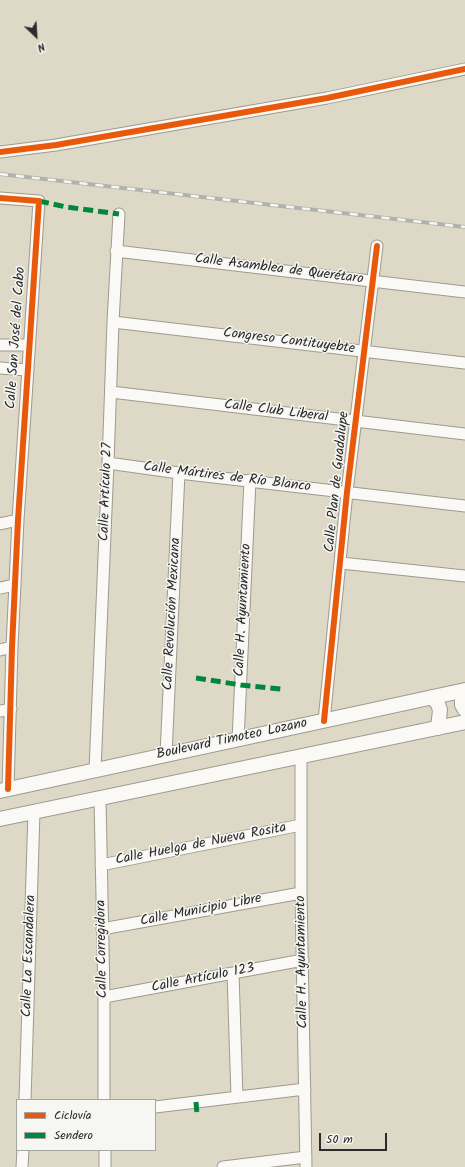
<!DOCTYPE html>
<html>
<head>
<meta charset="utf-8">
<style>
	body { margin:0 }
	#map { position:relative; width:465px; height:1167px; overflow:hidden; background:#ded9c6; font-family:Kalam,sans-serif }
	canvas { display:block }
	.legend { position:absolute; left:16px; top:1099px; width:140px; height:52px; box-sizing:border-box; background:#f6f6f2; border:1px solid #a5a5a2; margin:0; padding:5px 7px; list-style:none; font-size:12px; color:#2b2b2b }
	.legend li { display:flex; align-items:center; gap:8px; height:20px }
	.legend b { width:20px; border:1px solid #a5a5a2 }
	.north { position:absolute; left:16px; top:16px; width:40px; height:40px; -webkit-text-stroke:3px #f6f6f2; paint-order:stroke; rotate:155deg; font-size:11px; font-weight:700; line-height:16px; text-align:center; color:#2b2b2b }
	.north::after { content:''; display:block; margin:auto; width:14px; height:18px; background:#2b2b2b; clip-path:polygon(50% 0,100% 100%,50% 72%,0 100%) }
	.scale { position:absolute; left:319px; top:1133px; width:68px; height:18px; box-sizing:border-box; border:2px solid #2b2b2b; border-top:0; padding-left:5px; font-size:12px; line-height:14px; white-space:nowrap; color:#2b2b2b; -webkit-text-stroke:3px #f6f6f2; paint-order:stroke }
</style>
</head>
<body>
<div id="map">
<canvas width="465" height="1167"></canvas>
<ul class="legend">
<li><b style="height:5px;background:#e8590c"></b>Ciclovía</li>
<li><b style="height:5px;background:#00873e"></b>Sendero</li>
</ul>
<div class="north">N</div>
<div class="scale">50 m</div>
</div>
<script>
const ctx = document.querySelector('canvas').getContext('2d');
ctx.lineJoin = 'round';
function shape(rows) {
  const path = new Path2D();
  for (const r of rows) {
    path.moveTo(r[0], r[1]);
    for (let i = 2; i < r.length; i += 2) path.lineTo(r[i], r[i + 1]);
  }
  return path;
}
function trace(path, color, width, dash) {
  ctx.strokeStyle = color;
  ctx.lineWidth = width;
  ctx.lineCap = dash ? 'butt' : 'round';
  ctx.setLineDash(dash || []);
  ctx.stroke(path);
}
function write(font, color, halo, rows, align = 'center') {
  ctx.font = font + ' Kalam,sans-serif';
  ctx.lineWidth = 3;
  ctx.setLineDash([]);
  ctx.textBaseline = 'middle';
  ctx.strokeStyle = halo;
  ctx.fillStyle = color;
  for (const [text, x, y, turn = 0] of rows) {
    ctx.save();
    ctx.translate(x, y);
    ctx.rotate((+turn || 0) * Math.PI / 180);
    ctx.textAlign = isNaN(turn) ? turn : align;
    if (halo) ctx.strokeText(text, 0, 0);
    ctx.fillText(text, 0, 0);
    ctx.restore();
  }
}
const minor = shape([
	[0,152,56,145,327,98,465,69],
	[0,198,39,201,18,520,12,647,8,789],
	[116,251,465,292],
	[113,322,465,363],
	[0,345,29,345],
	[0,368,27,370],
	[111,392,465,434],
	[108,463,179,473,465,506],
	[0,524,18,520],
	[341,563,465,576],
	[0,588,15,585],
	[0,650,12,647],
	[0,711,11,709],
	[324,721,347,492,377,246],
	[238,740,250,480],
	[166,755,179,473],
	[301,757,301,893,306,1167],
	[95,770,108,463,113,322,119,214],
	[100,798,104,997,104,1100],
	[101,865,301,825],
	[102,929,301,893],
	[233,973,237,1097],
	[104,997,303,960],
	[25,1100,34,812],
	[155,1107,305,1089],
	[105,1150,105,1167],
	[22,1167,23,1150],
	[223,1167,306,1157]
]);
const major = shape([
	[465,693,462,700,462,705,465,710],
	[432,697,438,704,440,710,438,728],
	[0,791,465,690],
	[0,819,465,722]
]);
trace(minor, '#9d9a90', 13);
trace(major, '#9d9a90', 16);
trace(minor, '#faf9f6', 11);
trace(major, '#faf9f6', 14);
const rail = shape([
	[0,174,465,227]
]);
trace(rail, '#b2b1ae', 4);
trace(rail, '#f6f6f2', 2.5, [8]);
trace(shape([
	[39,201,66,207,119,214],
	[196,678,241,685,281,689],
	[196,1102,197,1114]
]), '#00873e', 5, [10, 5]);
trace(shape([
	[0,152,56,145,327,98,465,69],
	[0,198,39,201,18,520,12,647,8,789],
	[324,721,347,492,377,246]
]), '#e8590c', 6);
write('14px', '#2b2b2b', '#f6f6f2', [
	["Calle Asamblea de Querétaro",279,270,7],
	["Calle San José del Cabo",17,338,-86],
	["Congreso Contituyebte",289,342,7],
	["Calle Club Liberal",276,412,7],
	["Calle Mártires de Río Blanco",227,478,7],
	["Calle Plan de Guadalupe",338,482,-84],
	["Calle Artículo 27",107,492,-88],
	["Calle H. Ayuntamiento",244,610,-87],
	["Calle Revolución Mexicana",173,614,-87],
	["Boulevard Timoteo Lozano",232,740,-12],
	["Calle Huelga de Nueva Rosita",201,845,-11],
	["Calle Municipio Libre",201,911,-11],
	["Calle Corregidora",103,949,-91],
	["Calle La Escandalera",30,956,-88],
	["Calle H. Ayuntamiento",303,962,-91],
	["Calle Artículo 123",203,979,-11]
]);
</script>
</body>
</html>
